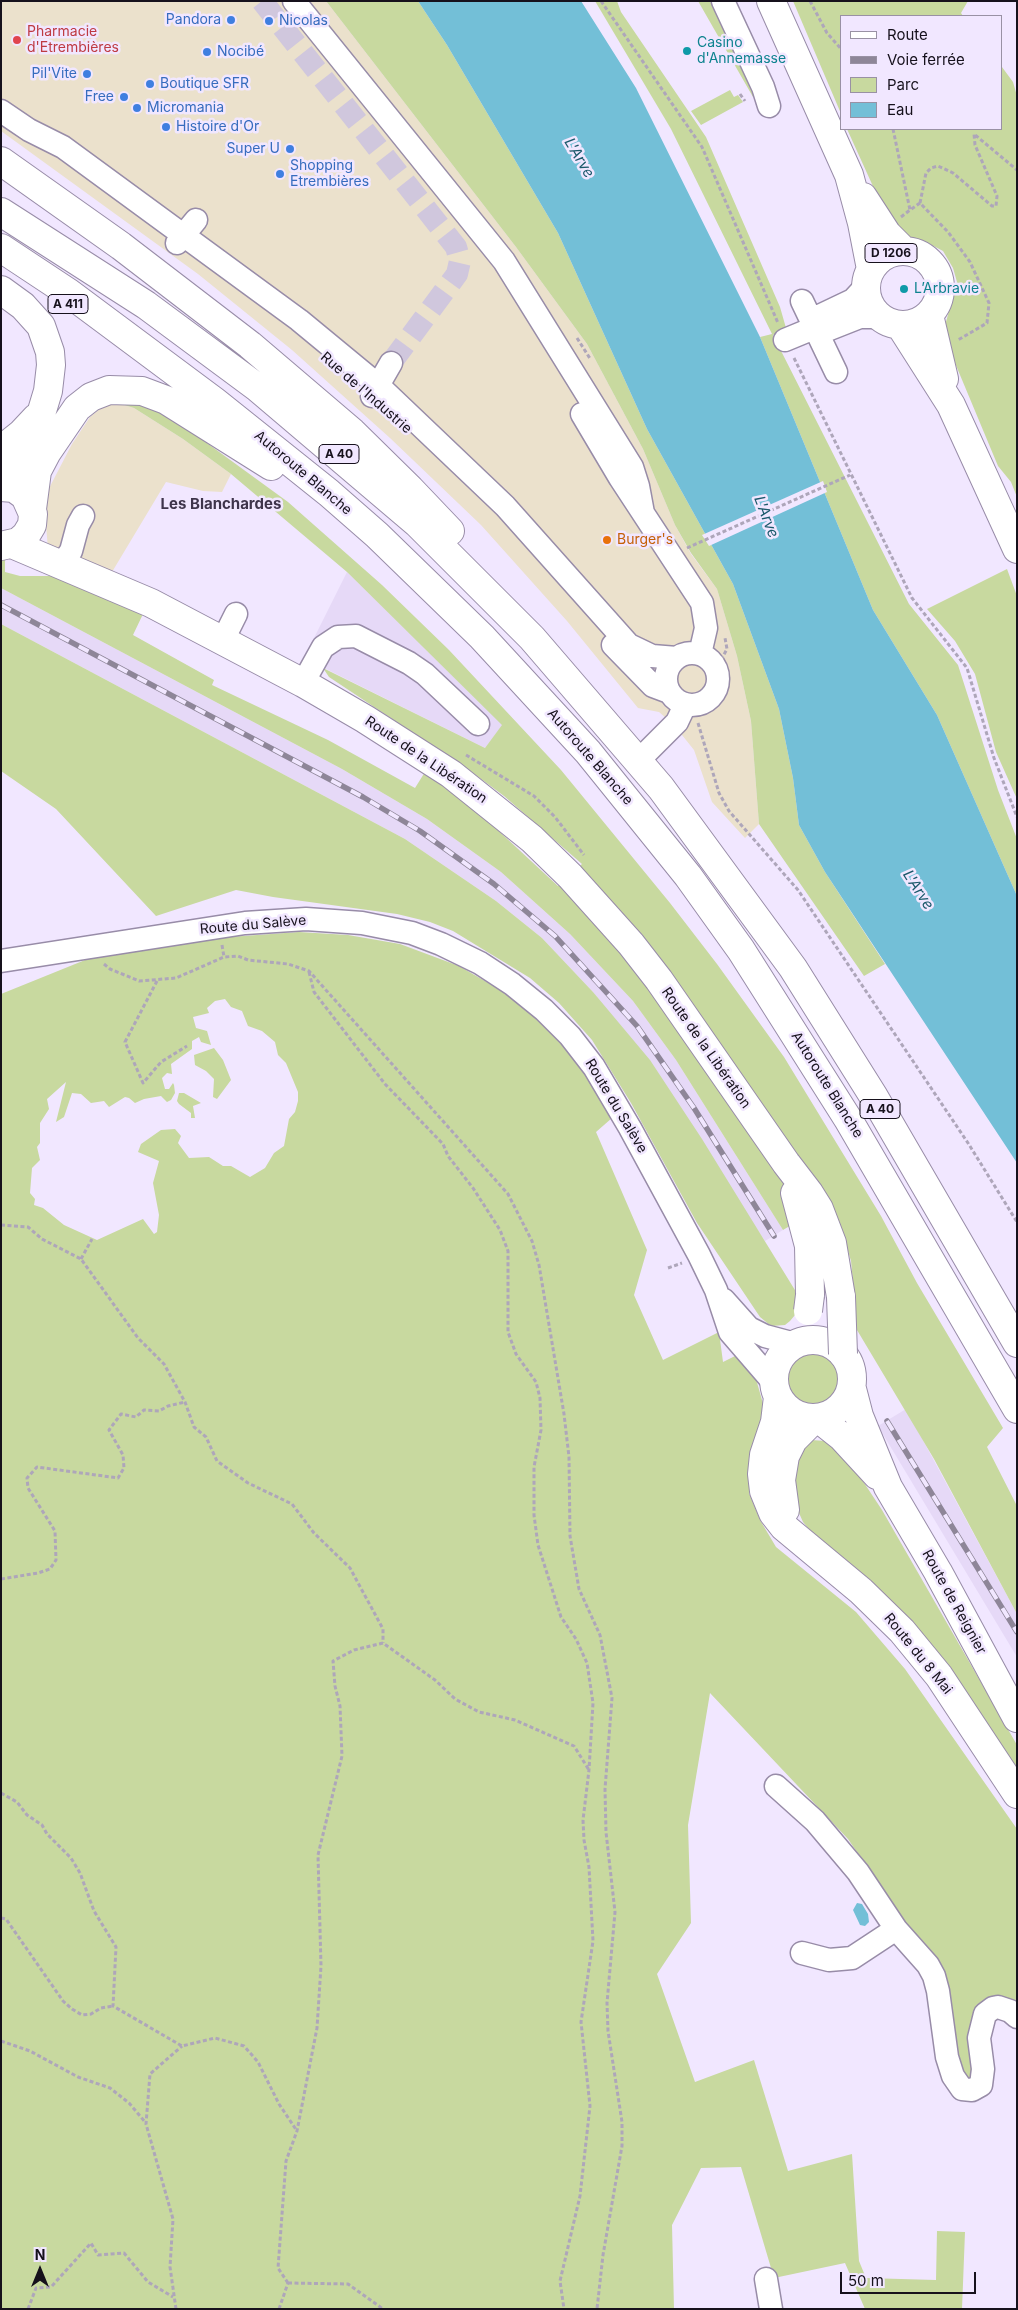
<!DOCTYPE html>
<html>
<head>
<meta charset="utf-8">
<style>
	body { margin:0 }
	#map { position:relative; width:1018px; height:2310px; overflow:hidden; background:#f1e7ff; font-family:Inter,sans-serif }
	canvas { display:block }
	.frame { position:absolute; inset:0; border:2px solid #16111c; pointer-events:none }
	.legend { position:absolute; left:840px; top:15px; width:162px; height:115px; box-sizing:border-box; background:#f1e7ff; border:1px solid #9991a4; margin:0; padding:6px 9px; list-style:none; font-size:15px; color:#16111c }
	.legend li { display:flex; align-items:center; gap:10px; height:25px }
	.legend b { width:25px; border:1px solid #9991a4 }
	.north { position:absolute; left:15px; top:2245px; width:50px; height:50px; -webkit-text-stroke:4px #f1e7ff; paint-order:stroke; rotate:0deg; font-size:14px; font-weight:700; line-height:20px; text-align:center; color:#16111c }
	.north::after { content:''; display:block; margin:auto; width:18px; height:22px; background:#16111c; clip-path:polygon(50% 0,100% 100%,50% 72%,0 100%) }
	.scale { position:absolute; left:840px; top:2272px; width:136px; height:22px; box-sizing:border-box; border:2px solid #16111c; border-top:0; padding-left:6px; font-size:15px; line-height:18px; white-space:nowrap; color:#16111c; -webkit-text-stroke:4px #f1e7ff; paint-order:stroke }
</style>
</head>
<body>
<div id="map">
<canvas width="1018" height="2310"></canvas>
<div class="frame"></div>
<ul class="legend">
<li><b style="height:6px;background:#fff"></b>Route</li>
<li><b style="height:6px;background:#8e8698"></b>Voie ferrée</li>
<li><b style="height:14px;background:#c8d99f"></b>Parc</li>
<li><b style="height:14px;background:#73bfd7"></b>Eau</li>
</ul>
<div class="north">N</div>
<div class="scale">50 m</div>
</div>
<script>
const ctx = document.querySelector('canvas').getContext('2d');
ctx.lineJoin = 'round';
function paint(path, color) {
  ctx.fillStyle = color;
  ctx.fill(path, 'evenodd');
}
function shape(rows) {
  const path = new Path2D();
  for (const r of rows) {
    if (r.length === 3) {
      path.moveTo(r[0] + r[2], r[1]);
      path.arc(r[0], r[1], r[2], 0, 2 * Math.PI);
      continue;
    }
    path.moveTo(r[0], r[1]);
    for (let i = 2; i < r.length; i += 2) path.lineTo(r[i], r[i + 1]);
  }
  return path;
}
function trace(path, color, width, dash) {
  ctx.strokeStyle = color;
  ctx.lineWidth = width;
  ctx.lineCap = dash ? 'butt' : 'round';
  ctx.setLineDash(dash || []);
  ctx.stroke(path);
}
function write(font, color, halo, rows, align = 'center') {
  ctx.font = font + ' Inter,sans-serif';
  ctx.lineWidth = 5;
  ctx.setLineDash([]);
  ctx.textBaseline = 'middle';
  ctx.strokeStyle = halo;
  ctx.fillStyle = color;
  for (const [text, x, y, turn = 0] of rows) {
    ctx.save();
    ctx.translate(x, y);
    ctx.rotate((+turn || 0) * Math.PI / 180);
    ctx.textAlign = isNaN(turn) ? turn : align;
    if (halo) ctx.strokeText(text, 0, 0);
    ctx.fillText(text, 0, 0);
    ctx.restore();
  }
}
paint(shape([
	[1,1,326,1,516,247,587,344,643,449,675,525,691,554,717,589,737,656,751,721,759,824,745,838,712,802,694,750,674,725,659,712,638,708,567,621,481,525,390,438,292,350,198,274,1,131],
	[118,403,134,408,183,439,231,474,222,492,203,491,166,482,100,592,50,576,44,498,72,444,90,417,102,407]
]), '#ebe1cc');
paint(shape([
	[347,572,503,725,485,748,304,658],
	[1,588,342,769,427,819,501,872,570,934,633,1001,676,1060,783,1230,765,1241,593,992,542,938,496,901,405,839,1,624],
	[906,1409,1017,1614,1017,1657,878,1426]
]), '#e6d9f7');
paint(shape([
	[326,1,418,1,447,45,558,233,647,429,733,584,779,709,793,778,799,825,825,872,885,964,864,976,759,824,751,721,737,656,717,589,691,553,675,525,643,449,587,344,516,247],
	[595,1,617,1,621,12,706,137,780,307,786,328,773,335,909,604,958,665,998,790,1017,839,1017,896,937,715,873,610,760,337,772,334,671,129],
	[698,1,710,1,754,96,753,97],
	[793,1,968,1,961,13,963,16,842,16,842,116],
	[1002,67,1013,82,1017,96,1017,497,1011,482,998,466,950,351,944,329,957,282,953,268,943,251,926,242,902,236,891,226,847,129,1002,129],
	[730,90,734,97,738,95,743,102,701,125,691,111],
	[111,401,139,401,189,430,288,502,382,585,449,650,561,770,670,903,717,964,784,1057,881,1216,917,1283,1003,1428,987,1447,1017,1506,1017,1614,934,1459,854,1325,855,1303,851,1261,839,1221,830,1202,783,1230,676,1060,633,1001,570,934,501,872,427,819,342,769,1,588,1,560,5,560,5,572,20,576,50,576,100,592,143,614,133,635,214,680,212,685,328,740,415,788,425,772,489,822,558,886,582,864,504,796,469,770,329,677,323,668,485,748,502,725,347,572,231,474,183,439,134,408],
	[1007,569,1017,596,1017,799,996,752,975,674,955,641,927,609],
	[1,624,405,839,496,901,542,938,593,992,650,1060,702,1139,798,1295,795,1315,790,1321,785,1325,771,1326,760,1317,697,1223,631,1103,592,1040,559,1003,530,978,453,931,430,922,397,914,273,897,236,890,156,916,56,809,1,771],
	[299,932,348,935,400,944,459,966,497,988,529,1011,559,1040,585,1074,612,1118,596,1132,647,1250,634,1295,663,1360,719,1332,723,1362,735,1356,750,1370,756,1379,764,1407,764,1417,749,1475,749,1493,760,1520,776,1547,856,1612,905,1669,1017,1829,1017,2004,996,1996,977,2064,971,2078,963,2077,957,2063,942,1972,930,1949,905,1922,848,1839,710,1693,688,1825,691,1923,657,1974,695,2082,754,2060,788,2171,852,2154,859,2261,866,2278,936,2280,937,2231,965,2232,962,2309,865,2309,845,2263,774,2278,741,2167,701,2168,672,2225,674,2309,1,2309,1,994,95,956,215,938],
	[225,999,231,1007,242,1011,248,1026,262,1031,275,1042,278,1055,286,1063,298,1092,298,1101,295,1112,289,1119,284,1146,274,1153,265,1168,250,1177,231,1166,223,1166,209,1157,189,1158,178,1143,181,1136,175,1129,161,1130,141,1144,138,1152,159,1161,153,1183,159,1215,157,1232,154,1234,143,1219,97,1240,64,1225,43,1208,34,1205,35,1199,30,1193,32,1168,40,1160,37,1147,40,1143,40,1123,49,1109,47,1099,66,1082,56,1122,64,1117,72,1093,81,1094,91,1103,104,1101,109,1107,125,1097,129,1098,135,1103,144,1099,161,1096,167,1102,171,1100,175,1093,174,1085,173,1083,169,1089,165,1089,162,1078,167,1073,172,1074,171,1064,192,1049,192,1041,199,1037,201,1042,211,1045,207,1031,196,1028,193,1017,209,1013,207,1008,215,1001],
	[214,1048,223,1060,231,1080,217,1099,213,1097,214,1079,206,1071,195,1065,194,1055],
	[179,1093,184,1093,201,1103,193,1106,195,1118,191,1118,191,1113,179,1104,177,1101],
	[813,1379,26],
	[811,1440,826,1441,847,1457,882,1510,1017,1745,1017,1776,803,1522,792,1497,797,1452]
]), '#c8d99f');
paint(shape([
	[418,1,581,1,636,88,760,337,873,610,937,715,1017,896,1017,1163,825,872,799,825,793,778,779,709,733,584,647,429,558,233,447,45],
	[857,1903,862,1904,868,1914,869,1922,865,1926,860,1925,853,1910]
]), '#73bfd7');
paint(shape([
	[823,481,827,492,709,546,702,535]
]), '#f1e7ff');
trace(shape([
	[262,1,456,247,460,261,457,274,391,363]
]), '#d0c7dd', 22, [22, 11]);
const minor = shape([
	[294,1,504,261,632,467,638,486,643,513],
	[723,1,763,87,769,106],
	[1,111,29,130,63,147,299,320,379,386,505,506,629,645,652,656,677,658],
	[177,243,196,220],
	[802,301,836,372],
	[811,320,853,300,866,286],
	[817,334,860,317,879,317],
	[785,340,814,328],
	[372,396,391,363],
	[582,414,620,478,702,603,706,628,700,654],
	[66,558,71,551,78,525,83,516],
	[223,640,236,614],
	[613,645,653,686,669,692],
	[692,679,26],
	[303,683,323,647,338,637,356,636,409,663,425,674,478,724],
	[639,760,677,722,685,705],
	[1,961,245,923,306,919,362,923,412,933,441,944,480,963,512,984,544,1010,570,1036,594,1067,630,1128,699,1255,716,1290,730,1332,774,1383],
	[724,1300,749,1328,765,1336,795,1344],
	[776,1786,815,1821,858,1872,896,1929,928,1965,934,1976,938,1991,947,2057,953,2076,962,2089,972,2090,981,2085,983,2069,979,2038,985,2014,993,2008,998,2007,1010,2011,1017,2017],
	[802,1953,829,1960,852,1958,896,1929],
	[766,2279,771,2309]
]);
const major = shape([
	[771,1,849,175,862,223,871,269],
	[863,197,887,234,904,251],
	[903,288,37],
	[929,315,944,379],
	[900,325,951,405,1017,549],
	[1,487,14,488,25,496,33,514,32,525,26,535,18,542,1,546],
	[12,544,151,603,303,683,365,719,451,774,532,839,570,876,631,944,659,980,786,1163,809,1193,819,1209,832,1243,841,1297],
	[795,1193,809,1246,810,1295],
	[813,1379,39],
	[852,1389,859,1416,888,1487,938,1572,1017,1718],
	[778,1397,775,1422,764,1455,762,1474,764,1491,773,1513,784,1527,861,1591,902,1631,939,1676,1017,1794],
	[818,1418,842,1437,877,1475],
	[785,1510,781,1480,785,1456,793,1440,815,1418]
]);
const highway = shape([
	[1,161,121,246,250,345,352,432,410,489,450,531],
	[1,212,146,305,258,388,417,523,532,638,661,788,793,968,874,1097,1017,1343],
	[1,248,69,293,214,401,329,493,377,535,482,637,588,752,688,876,741,950,848,1119,1017,1409],
	[1,290,23,306,41,326,50,352,51,365,48,391,32,444,21,461,1,485],
	[1,450,21,434,36,418],
	[32,509,37,471,47,452,77,408,91,397,109,390,142,391,166,400,271,466]
]);
trace(minor, '#988ca8', 25);
trace(major, '#988ca8', 30);
trace(highway, '#988ca8', 30);
trace(shape([
	[601,1,702,147,778,323],
	[810,1,827,33,842,50],
	[740,94,745,101],
	[893,129,910,210,920,203,948,232,970,262,989,303,987,323,958,340],
	[920,203,926,173,931,168,938,166,953,173,992,206,996,206,997,196,975,145,974,134,1017,170],
	[901,217,910,210],
	[577,338,591,360],
	[794,358,912,598,967,668,994,758,1017,817],
	[687,548,850,475],
	[721,660,727,649,725,638],
	[698,723,719,793,729,811,798,890,968,1143,1017,1222],
	[466,755,534,796,555,817,584,855],
	[222,945,224,957],
	[104,964,110,969,139,981,176,978,224,957,238,956,248,960,288,964,309,971,508,1194,532,1241,539,1265,564,1414,569,1457,570,1536,579,1589,600,1635,612,1698,605,1789,606,1832,615,1912,607,2003,608,2031,622,2122,622,2146,603,2255,597,2309],
	[309,972,314,992,385,1084,443,1144,448,1156,473,1188,500,1230,508,1251,508,1332,516,1354,536,1382,540,1398,541,1430,534,1467,534,1515,538,1545,561,1617,576,1639,587,1663,593,1703,589,1770,583,1820,584,1840,589,1867,593,1941,581,2022,590,2106,580,2196,560,2281,564,2309],
	[157,981,125,1042,143,1083,161,1062,187,1046],
	[1,1225,28,1227,42,1239,81,1259,138,1338,164,1364,185,1402,194,1427,206,1437,217,1461,248,1483,292,1504,314,1533,350,1568,383,1629,383,1643],
	[81,1259,92,1239],
	[668,1268,682,1263],
	[1,1579,38,1573,50,1569,56,1560,55,1531,28,1488,27,1478,37,1467,118,1478,124,1468,123,1455,109,1430,121,1414,136,1417,144,1410,159,1411,168,1406,185,1402],
	[1,1793,17,1802,27,1815,42,1825,47,1834,71,1858,80,1873,94,1911,116,1947,113,2006,182,2046,215,2038,244,2046,258,2062,279,2104,297,2131],
	[1,1918,6,1919,63,2001,72,2009,82,2015,91,2014,101,2008,113,2006],
	[1,2041,30,2051,78,2077,110,2088,129,2103,146,2123],
	[288,2283,278,2268,286,2161,297,2131,317,2028,321,1966,318,1855,342,1756,340,1706,335,1686,333,1661,354,1650,383,1643,435,1680,455,1699,479,1712,515,1720,574,1746,589,1770],
	[288,2283,348,2284,383,2309],
	[28,2309,36,2288,51,2287,91,2243,98,2255,124,2253,148,2282,173,2297],
	[176,2309,170,2267,173,2219,146,2124,150,2074,182,2046],
	[279,2309,288,2283]
]), '#aea6ba', 3, [4, 2.5]);
trace(minor, '#fff', 22);
trace(major, '#fff', 28);
trace(highway, '#fff', 28);
const rail = shape([
	[1,605,363,797,420,831,494,884,555,936,637,1026,694,1108,774,1236],
	[887,1421,1017,1632]
]);
trace(rail, '#8e8698', 5.5);
trace(rail, '#f1e7ff', 4, [11]);
const majorBridge = shape([
	[841,1297,843,1354],
	[808,1311,810,1295]
]);
trace(majorBridge, '#988ca8', 30, []);
trace(majorBridge, '#fff', 28);
for (const [x, y, r, color] of [
	[231,20,5,"#3f7fe0"],
	[269,21,5,"#3f7fe0"],
	[17,40,5,"#e0444e"],
	[687,51,5,"#0f9aa8"],
	[207,52,5,"#3f7fe0"],
	[87,74,5,"#3f7fe0"],
	[150,84,5,"#3f7fe0"],
	[124,97,5,"#3f7fe0"],
	[137,108,5,"#3f7fe0"],
	[166,127,5,"#3f7fe0"],
	[290,149,5,"#3f7fe0"],
	[280,174,5,"#3f7fe0"],
	[904,289,5,"#0f9aa8"],
	[607,540,5,"#e8710a"]
]) {
  const dot = new Path2D();
  dot.arc(x, y, r, 0, 2 * Math.PI);
  ctx.fillStyle = color;
  ctx.fill(dot);
  trace(dot, '#f1e7ff', 2);
}
for (const [x, y, w] of [
	[891,253,52],
	[68,304,40],
	[339,454,40],
	[880,1109,40]
]) {
  const box = new Path2D();
  box.roundRect(x - w / 2, y - 9.5, w, 19, 4);
  ctx.fillStyle = '#f1e7ff';
  ctx.fill(box);
  trace(box, '#16111c', 1);
}
write('bold 12px', '#16111c', null, [
	["D 1206",891,253],
	["A 411",68,304],
	["A 40",339,454],
	["A 40",880,1109]
]);
write('14px', '#366cbe', '#f1e7ff', [
	["Pandora",221,20,"right"],
	["Nicolas",279,21],
	["Nocibé",217,52],
	["Pil'Vite",77,74,"right"],
	["Boutique SFR",160,84],
	["Free",114,97,"right"],
	["Micromania",147,108],
	["Histoire d'Or",176,127],
	["Super U",280,149,"right"],
	["Shopping",290,166],
	["Etrembières",290,182]
], 'left');
write('14px', '#be3a42', '#f1e7ff', [
	["Pharmacie",27,32],
	["d'Etrembières",27,48]
], 'left');
write('14px', '#0d838f', '#f1e7ff', [
	["Casino",697,43],
	["d'Annemasse",697,59],
	["L’Arbravie",914,289]
], 'left');
write('14px', '#16111c', '#f1e7ff', [
	["Rue de l'Industrie",366,393,41],
	["Autoroute Blanche",303,473,40],
	["Autoroute Blanche",590,757,49],
	["Route de la Libération",426,760,34],
	["Route du Salève",253,925,-5],
	["Route de la Libération",706,1048,55],
	["Autoroute Blanche",827,1085,58],
	["Route du Salève",616,1106,59],
	["Route de Reignier",954,1602,61],
	["Route du 8 Mai",918,1654,51]
]);
write('14px', '#c56008', '#f1e7ff', [
	["Burger's",617,540]
], 'left');
write('italic 15px', '#1b596b', '#f1e7ff', [
	["L'Arve",579,158,59],
	["L'Arve",766,517,69],
	["L'Arve",918,890,57]
]);
write('bold 15px', '#3e344b', '#f1e7ff', [
	["Les Blanchardes",221,504]
]);
</script>
</body>
</html>
